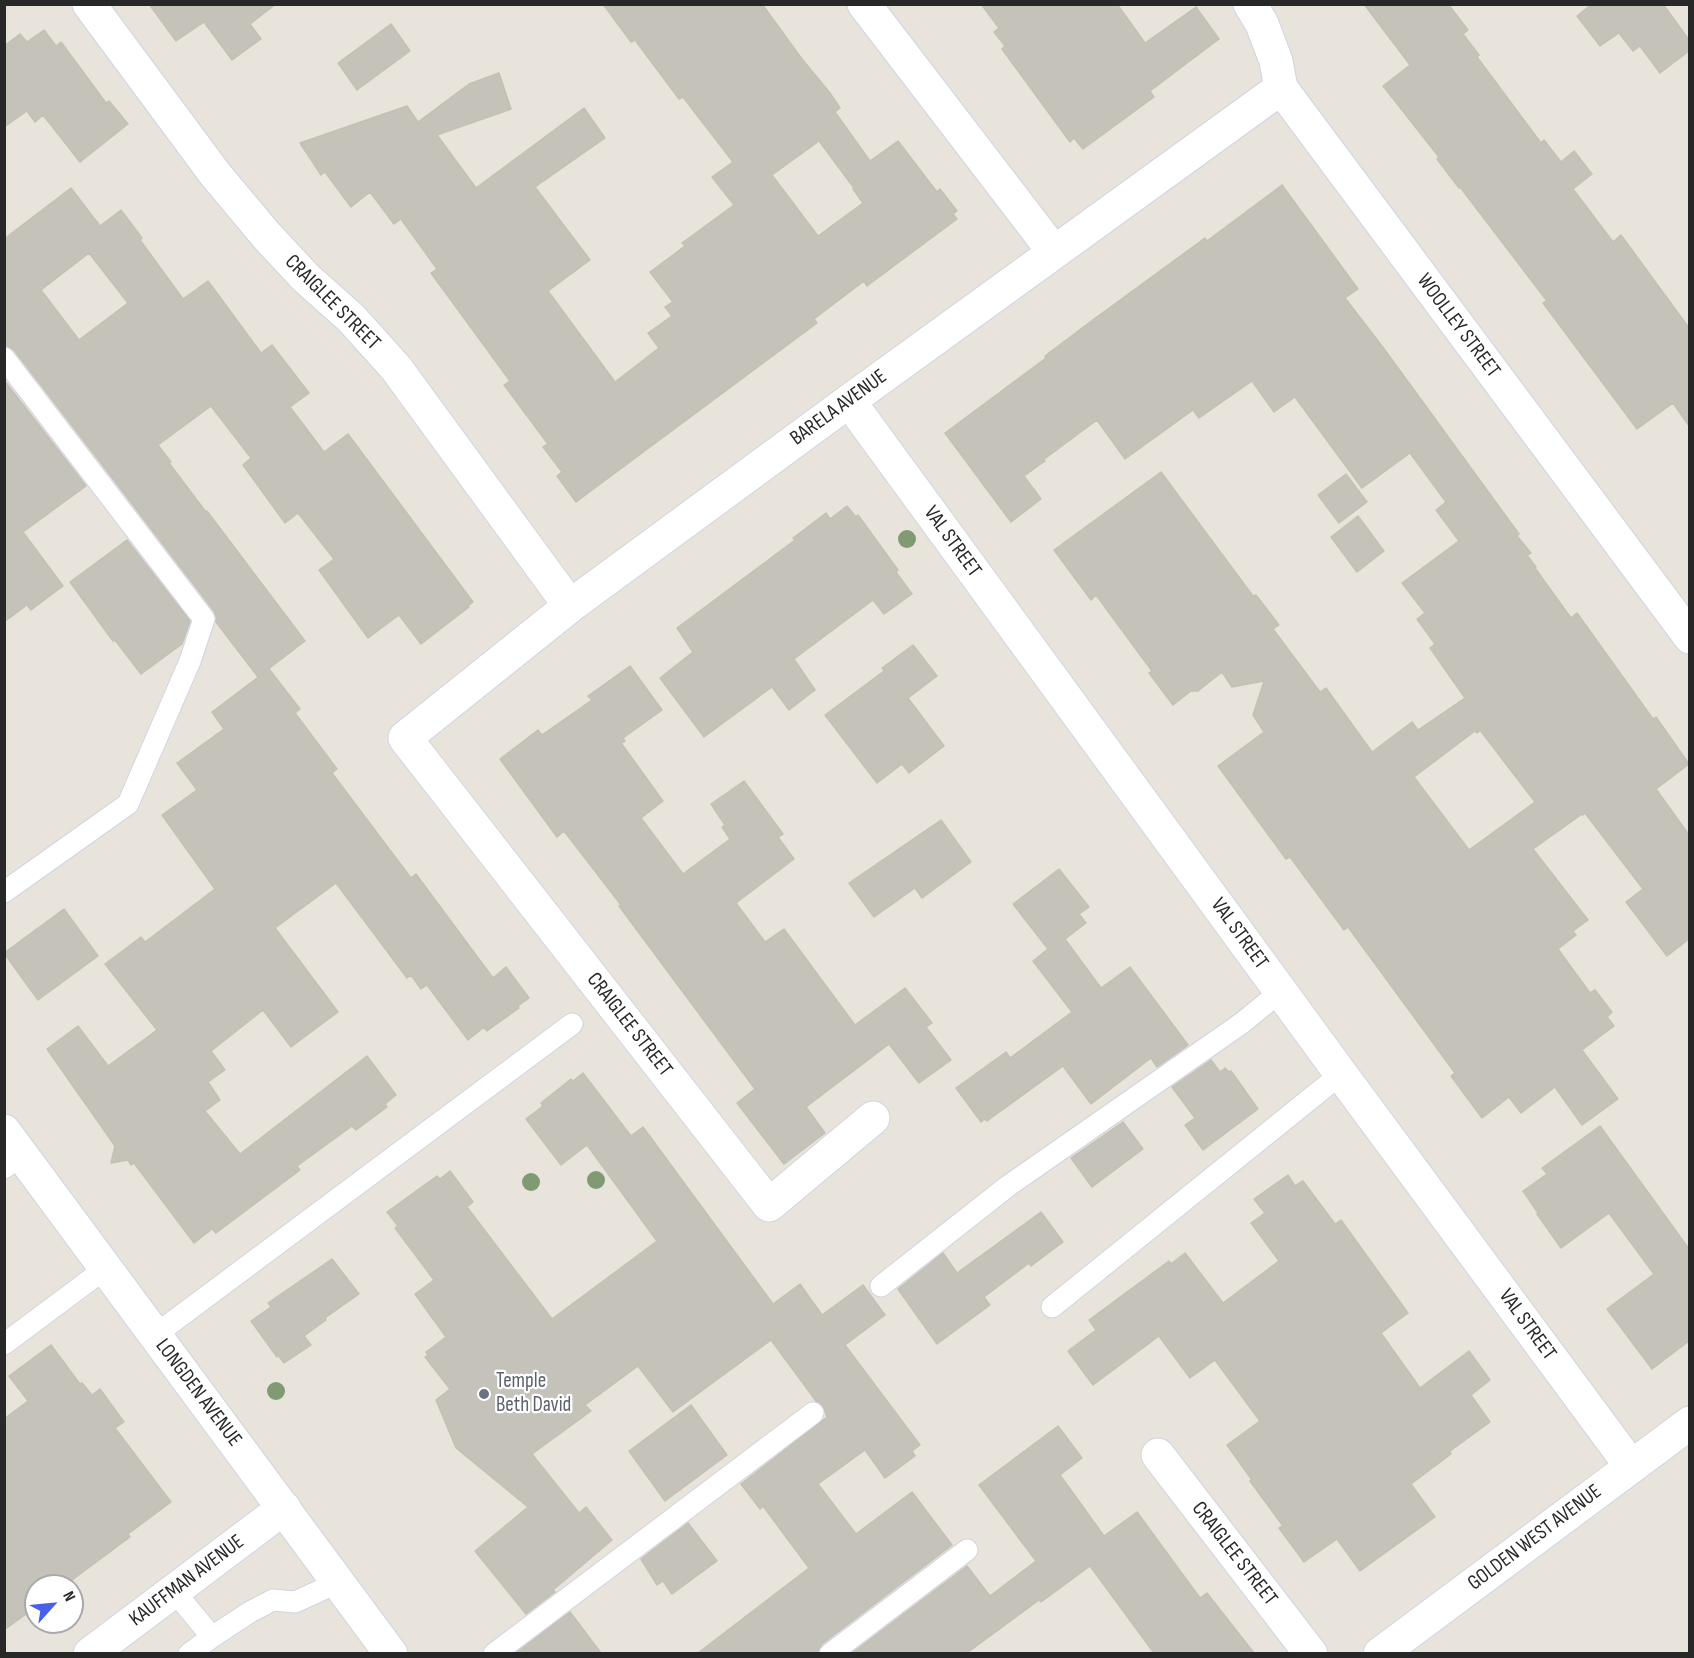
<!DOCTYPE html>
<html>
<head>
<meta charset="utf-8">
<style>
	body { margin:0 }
	#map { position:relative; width:1694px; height:1658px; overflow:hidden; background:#e9e4db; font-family:"Sofia Sans Condensed",sans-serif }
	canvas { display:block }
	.frame { position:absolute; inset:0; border:6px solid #282828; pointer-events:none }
	.north { position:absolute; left:24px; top:1574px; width:60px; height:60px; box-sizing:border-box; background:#fff; border:2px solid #a9a9a9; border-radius:50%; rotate:63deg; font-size:16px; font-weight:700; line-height:24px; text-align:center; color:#282828 }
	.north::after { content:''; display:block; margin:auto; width:21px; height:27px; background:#4961e9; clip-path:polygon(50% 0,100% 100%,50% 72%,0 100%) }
</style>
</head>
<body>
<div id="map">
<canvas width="1694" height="1658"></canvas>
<div class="frame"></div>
<div class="north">N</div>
</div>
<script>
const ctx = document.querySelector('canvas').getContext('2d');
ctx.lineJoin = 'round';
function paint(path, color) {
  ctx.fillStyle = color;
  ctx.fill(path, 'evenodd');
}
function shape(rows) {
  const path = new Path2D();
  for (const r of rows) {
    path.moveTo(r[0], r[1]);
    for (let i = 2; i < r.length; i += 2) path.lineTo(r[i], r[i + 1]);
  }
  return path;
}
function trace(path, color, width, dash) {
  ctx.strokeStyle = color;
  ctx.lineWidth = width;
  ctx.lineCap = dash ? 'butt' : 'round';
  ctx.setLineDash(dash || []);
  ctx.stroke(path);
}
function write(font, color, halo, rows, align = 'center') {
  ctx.font = font + ' "Sofia Sans Condensed",sans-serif';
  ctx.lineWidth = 4.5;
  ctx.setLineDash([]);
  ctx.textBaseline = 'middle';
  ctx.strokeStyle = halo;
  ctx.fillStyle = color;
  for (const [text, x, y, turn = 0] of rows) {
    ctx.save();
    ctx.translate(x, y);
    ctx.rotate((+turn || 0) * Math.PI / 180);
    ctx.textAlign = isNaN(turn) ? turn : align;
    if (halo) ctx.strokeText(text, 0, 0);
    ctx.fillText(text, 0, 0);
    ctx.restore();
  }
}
const building = shape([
	[149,4,276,4,250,24,261,39,232,60,204,22,176,41,149,4],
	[603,4,762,4,802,59,830,93,840,108,835,112,870,161,898,141,937,192,940,189,957,211,953,214,957,219,867,286,864,281,814,319,817,323,576,502,557,476,562,472,543,447,548,444,504,385,510,381,431,273,437,269,401,219,394,224,370,192,351,207,325,172,321,175,300,143,407,106,418,122,469,84,499,73,511,109,437,135,476,188,584,108,605,138,535,187,590,260,548,291,615,382,659,348,648,333,672,316,665,307,673,302,650,272,685,246,682,243,734,205,712,177,733,162,683,97,679,99,635,40,631,42,603,4],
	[819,141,854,188,853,189,863,203,818,236,772,175,819,141],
	[981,4,1117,4,1145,43,1196,7,1219,39,1150,91,1154,97,1083,149,1074,138,1070,142,1002,49,1005,46,994,32,999,28,981,4],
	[1364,4,1448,4,1468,30,1463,34,1479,55,1477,57,1541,143,1544,140,1561,162,1574,151,1592,174,1573,189,1613,242,1621,235,1689,328,1689,426,1673,403,1637,429,1543,303,1547,301,1460,187,1459,188,1437,159,1439,157,1383,86,1410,65,1364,4],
	[1592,4,1663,4,1689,40,1689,51,1660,73,1640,46,1633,51,1619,33,1600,46,1577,16,1592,4],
	[391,24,410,51,357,90,338,63,391,24],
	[44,30,56,46,61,42,106,103,109,101,128,124,80,162,43,115,35,122,27,111,4,127,4,46,20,34,27,42,44,30],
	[1282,185,1358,289,1345,298,1382,346,1519,534,1517,536,1531,553,1527,555,1536,567,1535,568,1571,618,1577,613,1653,719,1656,717,1689,764,1656,789,1689,835,1689,939,1667,956,1626,902,1643,889,1585,813,1583,815,1582,814,1533,849,1588,920,1573,931,1576,935,1558,949,1590,993,1595,990,1612,1012,1607,1017,1614,1026,1582,1050,1618,1099,1582,1125,1555,1087,1521,1113,1509,1097,1482,1118,1451,1076,1455,1073,1348,927,1344,930,1290,857,1286,859,1218,766,1264,732,1253,715,1264,681,1232,687,1222,672,1198,691,1191,691,1173,705,1149,673,1152,671,1096,595,1091,600,1054,550,1161,472,1253,596,1256,595,1279,625,1273,629,1320,692,1326,688,1372,752,1412,722,1418,730,1465,698,1430,648,1435,644,1417,619,1425,613,1402,583,1459,541,1436,510,1446,502,1410,453,1362,488,1295,397,1274,412,1252,381,1199,418,1193,410,1125,459,1097,420,1043,460,1045,461,1024,476,1041,499,1011,522,945,433,1046,358,1045,356,1090,322,1205,238,1207,241,1282,185],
	[1480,730,1535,802,1469,850,1414,777,1475,731,1477,733,1480,730],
	[71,188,100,226,121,210,142,238,140,240,183,299,208,281,261,353,272,345,309,393,290,407,324,452,348,434,473,602,468,606,469,607,421,644,399,615,368,638,319,570,334,559,298,513,285,523,243,465,251,458,211,406,158,445,171,462,169,463,206,512,207,511,305,641,258,677,216,622,216,616,214,611,107,471,14,350,9,347,4,346,4,239,71,188],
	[89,253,128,303,79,340,41,290,89,253],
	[4,380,86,486,23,532,63,586,31,610,27,605,4,622,4,380],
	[1346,474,1367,502,1339,523,1318,495,1346,474],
	[847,506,856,517,858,515,898,570,896,572,912,594,884,614,873,600,794,659,815,690,789,710,772,687,704,737,660,678,693,652,677,628,795,540,793,538,826,513,830,519,847,506],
	[1358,516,1384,551,1357,572,1331,537,1358,516],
	[127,540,190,621,182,644,141,674,115,640,113,641,70,582,127,540],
	[913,645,937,676,908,698,944,746,909,773,902,764,877,783,825,715,884,671,882,668,913,645],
	[630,666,662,710,623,738,625,741,621,743,663,801,641,818,683,874,730,839,722,827,725,825,711,804,744,781,783,834,778,837,794,859,736,903,765,942,784,929,855,1025,905,988,932,1023,926,1027,951,1060,919,1083,889,1044,806,1107,825,1133,784,1164,737,1103,755,1089,619,906,621,905,564,831,557,837,500,759,538,730,542,735,592,700,588,696,630,666],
	[269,669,300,709,295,713,337,769,332,773,411,878,416,874,493,978,506,967,529,998,518,1006,519,1008,487,1031,484,1027,468,1040,427,985,421,989,411,975,407,978,336,883,275,928,338,1012,291,1047,263,1010,211,1051,225,1070,208,1082,220,1100,205,1111,240,1154,367,1056,396,1095,385,1104,387,1107,356,1130,352,1126,297,1166,300,1170,216,1233,212,1229,194,1243,134,1163,131,1165,128,1160,111,1163,115,1146,47,1049,78,1026,108,1066,157,1030,105,964,141,937,145,942,215,889,162,815,197,790,177,763,224,729,212,712,269,669],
	[941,820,971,862,922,898,915,888,874,917,849,883,941,820],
	[1059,869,1089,907,1079,914,1086,923,1065,939,1101,988,1130,967,1188,1045,1157,1067,1151,1058,1091,1104,1063,1066,987,1121,985,1119,981,1122,956,1088,1006,1052,1010,1058,1072,1012,1033,961,1048,949,1013,904,1059,869],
	[64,909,98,956,38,1000,4,953,64,909],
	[1211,1060,1220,1072,1225,1068,1229,1072,1231,1071,1258,1109,1203,1150,1185,1125,1195,1118,1172,1087,1211,1060],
	[583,1073,631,1136,643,1127,773,1304,800,1284,822,1315,863,1285,885,1315,845,1345,920,1445,912,1451,915,1456,885,1478,865,1450,818,1484,856,1534,912,1492,952,1545,822,1644,819,1649,818,1653,698,1653,809,1568,763,1506,760,1509,741,1484,827,1417,823,1406,816,1401,771,1340,673,1412,638,1366,585,1405,591,1411,532,1454,579,1513,586,1507,612,1540,553,1590,555,1592,526,1614,475,1551,528,1507,456,1448,436,1400,450,1389,425,1357,428,1355,426,1352,446,1337,415,1294,434,1280,395,1228,398,1226,387,1212,437,1176,440,1179,450,1171,473,1202,467,1207,552,1319,657,1241,587,1145,561,1165,526,1119,543,1106,541,1103,571,1079,573,1081,583,1073],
	[1123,1122,1143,1149,1092,1187,1071,1158,1123,1122],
	[1600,1126,1689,1249,1689,1341,1652,1369,1607,1309,1654,1274,1609,1213,1561,1248,1537,1214,1538,1213,1523,1191,1547,1174,1542,1168,1600,1126],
	[1288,1175,1295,1186,1303,1181,1335,1224,1341,1220,1408,1313,1381,1333,1420,1388,1469,1351,1490,1380,1471,1395,1490,1422,1450,1451,1451,1454,1411,1484,1435,1517,1360,1571,1337,1539,1304,1562,1279,1528,1283,1526,1250,1481,1252,1480,1227,1445,1260,1421,1215,1360,1190,1378,1159,1336,1093,1385,1068,1351,1096,1330,1089,1320,1169,1261,1171,1264,1185,1253,1223,1303,1279,1261,1251,1223,1265,1213,1254,1199,1288,1175],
	[1041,1212,1063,1242,1031,1266,1029,1263,984,1297,990,1305,937,1344,898,1289,943,1253,957,1273,1041,1212],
	[332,1259,359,1294,325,1318,326,1320,304,1336,311,1345,284,1363,278,1355,277,1357,251,1321,271,1307,268,1303,332,1259],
	[51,1345,80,1384,82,1383,92,1395,100,1389,124,1422,115,1428,171,1502,128,1534,130,1537,64,1586,36,1586,36,1607,4,1630,4,1419,28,1401,9,1376,51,1345],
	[691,1405,727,1455,665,1501,629,1451,691,1405],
	[1058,1426,1082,1458,1060,1475,1104,1536,1137,1512,1200,1598,1207,1593,1254,1653,1154,1653,1090,1566,1041,1602,1039,1600,967,1653,852,1653,967,1566,990,1596,1036,1561,979,1485,1058,1426],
	[688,1523,717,1561,672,1594,663,1581,657,1585,641,1559,688,1523],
	[570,1612,601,1653,516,1653,570,1612]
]);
paint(building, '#c5c2ba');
trace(building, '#c4c0b5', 1.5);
const service = shape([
	[4,358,204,619,190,661,128,804,4,892],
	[4,1168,22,1155],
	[881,1286,1008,1186,1242,1023,1281,991],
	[1052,1307,1341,1074],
	[155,1335,572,1024],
	[4,1344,106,1268],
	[174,1591,212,1637,189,1654],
	[212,1637,250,1612,273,1600,295,1602,339,1582],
	[494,1654,813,1413],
	[830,1654,967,1550]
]);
const minor = shape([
	[89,4,215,174,266,235,306,278,351,318,396,368,570,606],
	[864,4,1054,252],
	[1250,4,1262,24,1276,61,1281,88,1690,637],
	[849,401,1341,1074,1631,1466],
	[873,1118,769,1205,405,738,570,606,849,401,1281,88],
	[1158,1455,1311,1654],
	[90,1654,284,1508]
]);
const tertiary = shape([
	[4,1131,391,1654],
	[1380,1654,1690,1423]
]);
trace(service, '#d1d3e0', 23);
trace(minor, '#d1d3e0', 35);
trace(tertiary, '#d1d3e0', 35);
trace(service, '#fff', 21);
trace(minor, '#fff', 33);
trace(tertiary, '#fff', 33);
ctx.fillStyle = '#809a74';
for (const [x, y] of [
	[907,539],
	[596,1180],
	[531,1182],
	[276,1391]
]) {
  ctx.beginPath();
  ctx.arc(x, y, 9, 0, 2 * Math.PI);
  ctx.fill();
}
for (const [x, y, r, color] of [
	[484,1394,6,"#6b7280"]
]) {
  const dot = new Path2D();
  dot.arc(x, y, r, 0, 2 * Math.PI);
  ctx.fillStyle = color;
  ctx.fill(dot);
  trace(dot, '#fff', 2);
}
write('21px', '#282828', '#fff', [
	["CRAIGLEE STREET",332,303,45],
	["WOOLLEY STREET",1458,326,53],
	["BARELA AVENUE",839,408,-36],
	["VAL STREET",952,542,54],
	["VAL STREET",1239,934,54],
	["CRAIGLEE STREET",629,1025,52],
	["VAL STREET",1527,1325,54],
	["LONGDEN AVENUE",198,1393,53],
	["GOLDEN WEST AVENUE",1535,1538,-37],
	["CRAIGLEE STREET",1234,1554,52],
	["KAUFFMAN AVENUE",187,1581,-37]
]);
write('21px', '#5b616d', '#fff', [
	["Temple",496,1382],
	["Beth David",496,1406]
], 'left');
</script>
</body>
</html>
